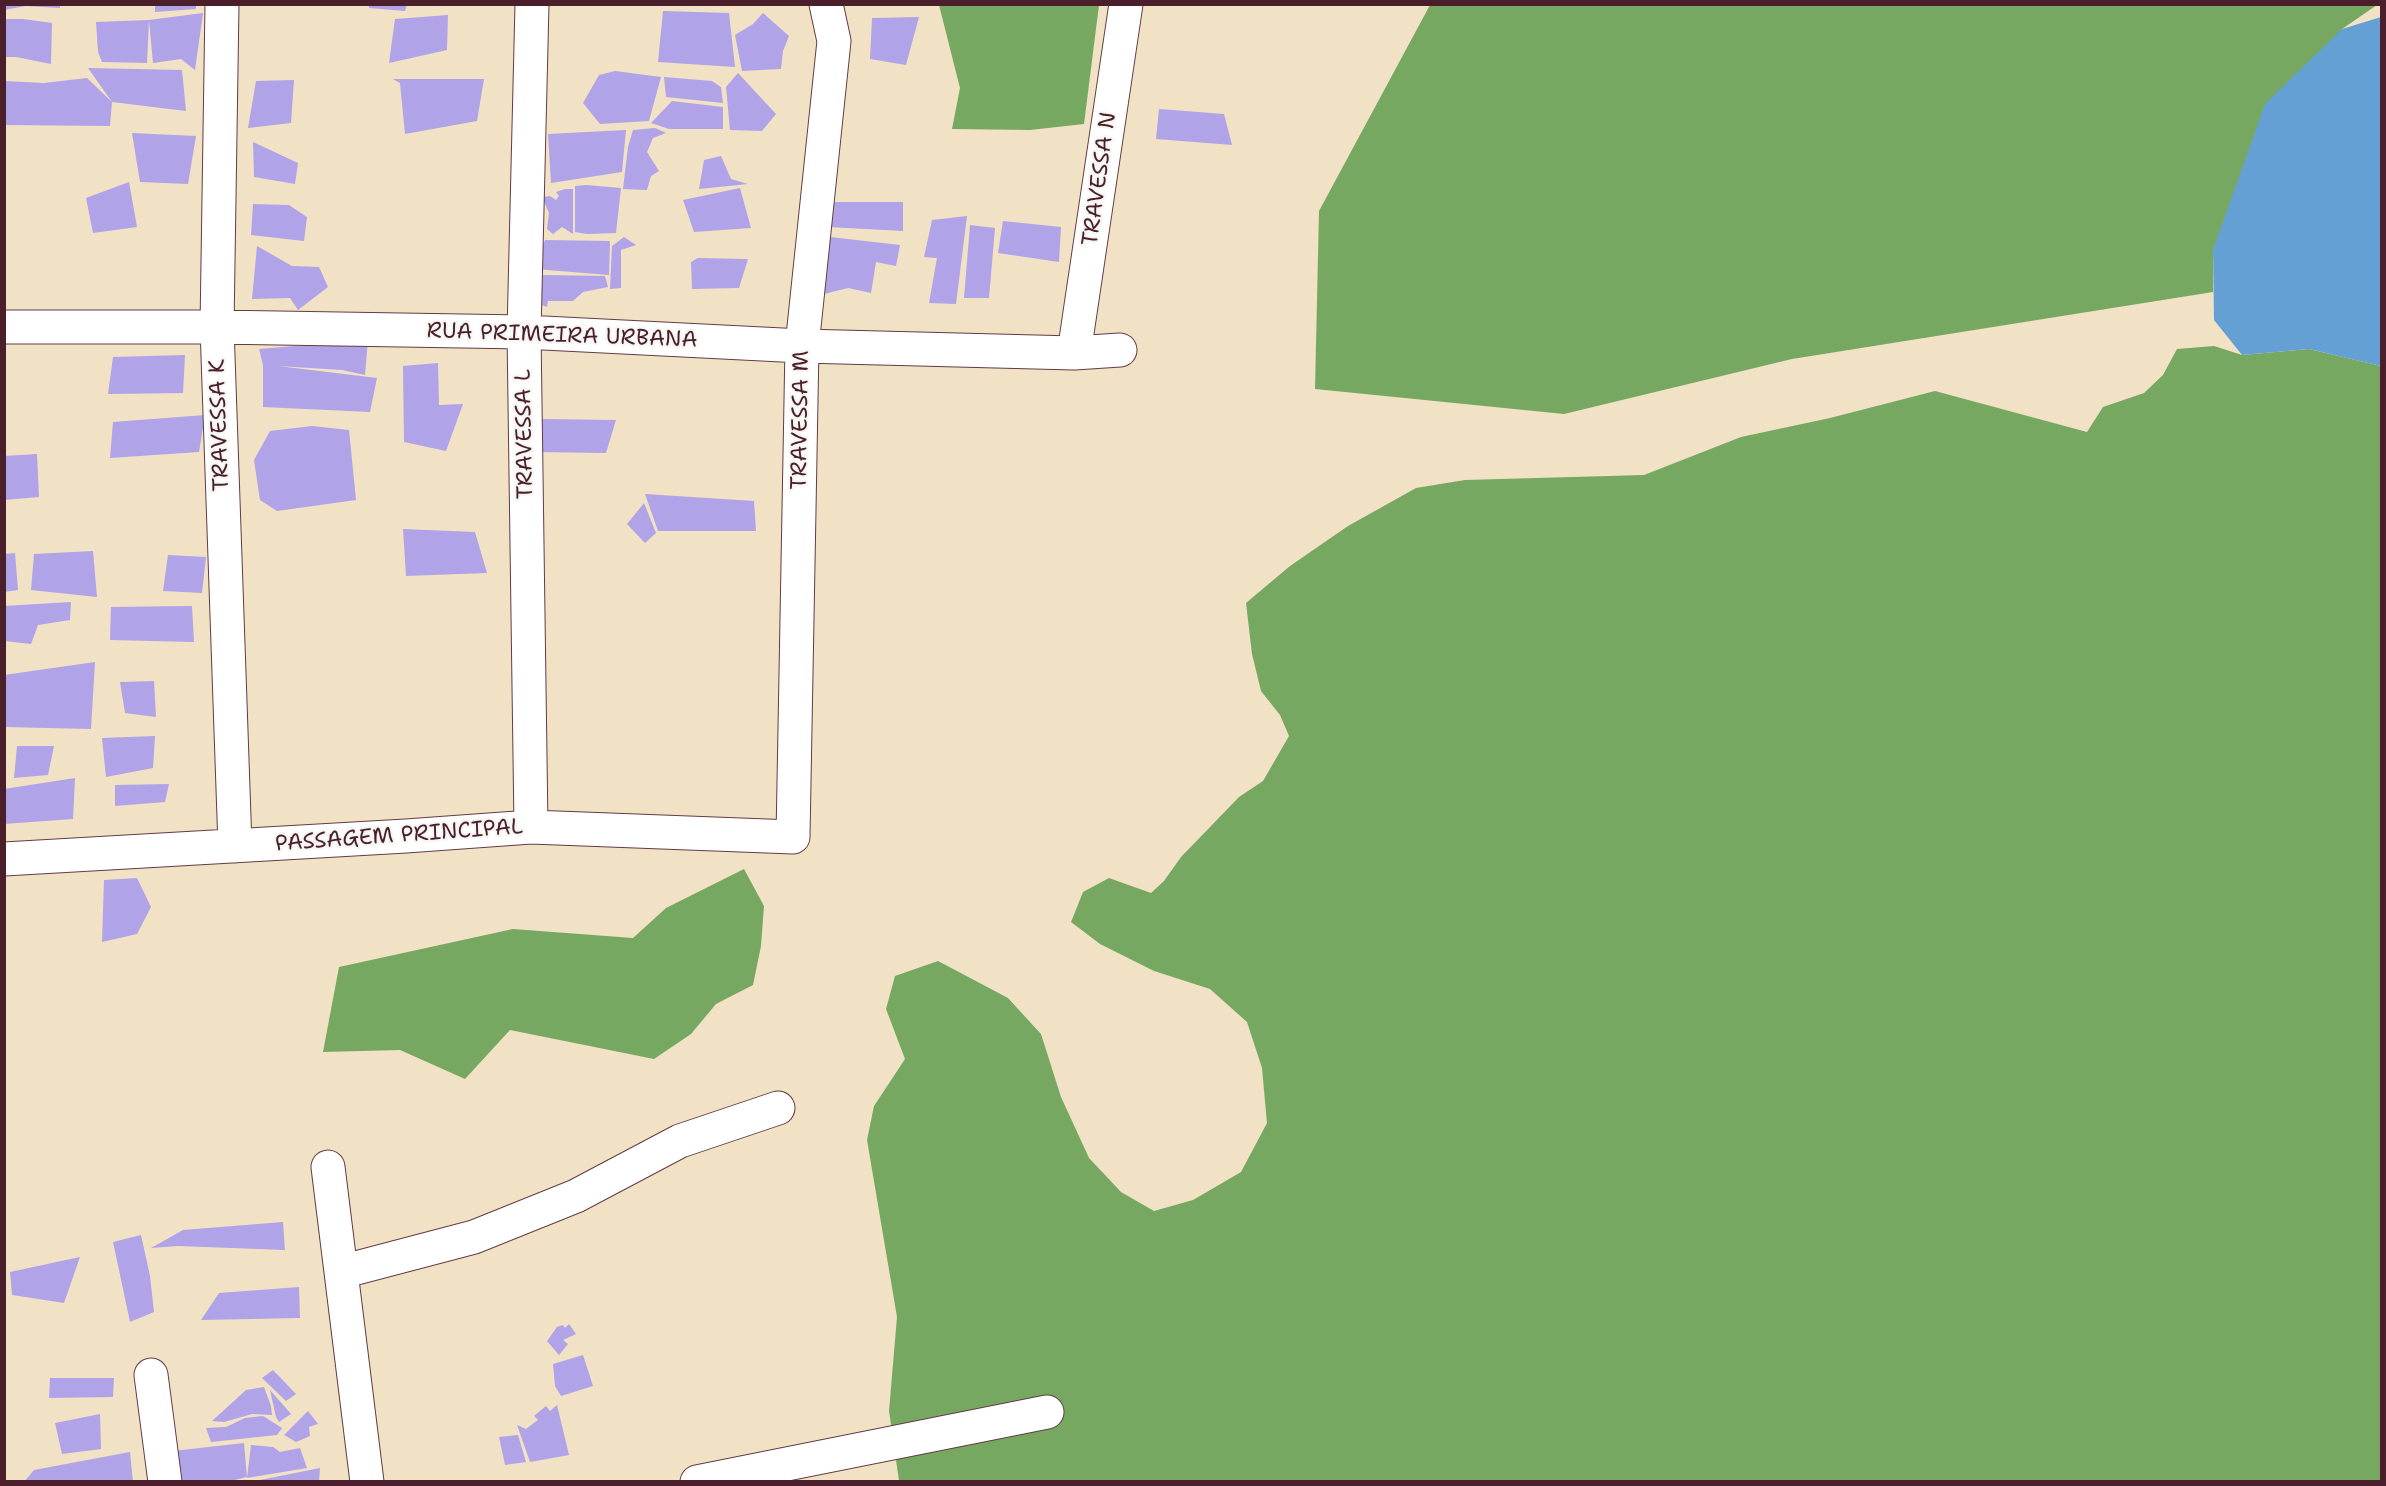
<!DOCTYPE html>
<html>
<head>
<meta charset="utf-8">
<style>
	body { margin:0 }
	#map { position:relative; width:2386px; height:1486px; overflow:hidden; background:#f1e1c5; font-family:"Shantell Sans",sans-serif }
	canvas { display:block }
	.frame { position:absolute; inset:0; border:6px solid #4a1f2b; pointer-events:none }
</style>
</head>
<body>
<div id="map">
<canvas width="2386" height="1486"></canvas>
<div class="frame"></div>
</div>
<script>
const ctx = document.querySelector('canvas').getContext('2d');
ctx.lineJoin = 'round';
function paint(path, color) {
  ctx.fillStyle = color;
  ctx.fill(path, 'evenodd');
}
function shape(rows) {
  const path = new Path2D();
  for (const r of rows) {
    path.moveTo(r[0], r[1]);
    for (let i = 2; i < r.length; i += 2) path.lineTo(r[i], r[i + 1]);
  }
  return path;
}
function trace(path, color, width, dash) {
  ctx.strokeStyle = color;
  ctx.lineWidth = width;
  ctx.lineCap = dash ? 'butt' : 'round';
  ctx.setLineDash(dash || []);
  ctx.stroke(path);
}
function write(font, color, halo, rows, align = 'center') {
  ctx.font = font + ' "Shantell Sans",sans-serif';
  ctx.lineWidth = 4.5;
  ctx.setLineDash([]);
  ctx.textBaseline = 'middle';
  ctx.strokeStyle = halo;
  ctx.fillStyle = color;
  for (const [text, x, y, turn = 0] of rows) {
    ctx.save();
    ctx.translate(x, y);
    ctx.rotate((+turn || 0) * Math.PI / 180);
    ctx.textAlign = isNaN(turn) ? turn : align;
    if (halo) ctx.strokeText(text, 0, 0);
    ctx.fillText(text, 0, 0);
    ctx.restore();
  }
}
paint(shape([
	[939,5,1099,5,1084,124,1030,130,952,129,960,88],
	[1430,5,2377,5,2342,29,2213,250,2213,292,1792,359,1564,414,1315,389,1319,211],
	[2214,346,2242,355,2309,349,2381,366,2381,1481,899,1481,889,1411,897,1317,867,1140,874,1106,905,1059,886,1009,895,976,938,961,1008,998,1041,1034,1061,1097,1089,1158,1121,1192,1154,1211,1193,1200,1241,1172,1267,1123,1262,1068,1247,1022,1210,989,1154,971,1100,944,1071,922,1083,892,1109,878,1151,893,1164,881,1181,857,1239,797,1263,781,1289,736,1280,715,1261,691,1252,654,1246,603,1290,566,1348,526,1416,488,1465,480,1644,475,1741,437,1830,418,1935,391,2087,432,2103,407,2144,393,2163,375,2177,349],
	[744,869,764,906,761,946,753,985,716,1004,691,1034,654,1059,510,1030,465,1079,400,1050,323,1052,339,967,513,929,633,938,666,908]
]), '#77a862');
paint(shape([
	[2381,17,2381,366,2309,349,2242,355,2214,320,2213,250,2265,104,2342,29]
]), '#65a0d5');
paint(shape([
	[4,4,60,4,60,8,26,6,4,10],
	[155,4,196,4,196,9,155,12],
	[369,4,407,4,405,11,369,8],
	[663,11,729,13,735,67,658,62],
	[203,13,195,70,181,59,153,63,149,20],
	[763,13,789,36,783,51,781,69,742,71,735,35,753,24],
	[448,15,447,50,389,63,395,19],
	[919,17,906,65,870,59,872,18],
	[5,19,23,19,52,23,51,64,16,57,5,57],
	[149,20,147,63,102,62,98,52,96,22],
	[88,68,182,70,186,111,112,102],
	[615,71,661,77,649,121,600,124,583,103,599,75],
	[738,73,776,114,762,131,730,130,726,87],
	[664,77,712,81,721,87,723,103,666,97],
	[87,78,112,102,110,126,4,125,4,81,44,83],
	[393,79,484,79,477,121,405,134,400,83],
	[294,80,291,123,248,128,256,81],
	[672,101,723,107,723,129,669,129,651,123],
	[1159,109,1224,114,1232,145,1156,139],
	[655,128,666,133,653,138,647,152,659,171,651,176,647,190,623,189,628,147,633,130],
	[626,130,622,172,551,183,548,134],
	[132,133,196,136,188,184,140,182],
	[253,142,298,163,295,184,254,177],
	[721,156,731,179,748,184,699,189,704,160],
	[129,182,137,227,93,233,86,198],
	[586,185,621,188,616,233,587,234,575,232,575,186],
	[740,188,751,228,694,232,683,200],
	[565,189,573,189,573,234,562,227,553,234,547,229,549,213,542,197,550,196,556,200,559,196,556,192],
	[828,202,903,202,903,231,828,227],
	[253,204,289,205,307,217,304,241,251,235],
	[967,216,956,304,929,303,937,258,924,257,932,220],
	[1003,221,1061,227,1059,262,998,253],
	[970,225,995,228,989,298,964,298],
	[624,237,636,245,621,250,621,288,610,289,612,246],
	[830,237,900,245,896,266,876,262,871,293,848,288,824,294],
	[545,240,610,241,609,275,535,269],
	[257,246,292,266,319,267,328,287,298,310,290,298,252,299],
	[698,258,748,259,739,288,692,289,691,262],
	[543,275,605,276,608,287,583,292,573,301,548,301,547,307,539,304],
	[368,340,365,375,342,370,278,366,377,378,370,412,263,407,263,365,259,349],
	[185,355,183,393,108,394,113,357],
	[438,363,439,405,463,404,446,451,404,442,403,366],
	[205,415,199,452,110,458,113,422],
	[541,419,616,420,606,453,535,452],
	[312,426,349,430,356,500,277,511,260,500,254,460,270,431],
	[37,454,39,497,4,500,4,456],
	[645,494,754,501,756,531,658,531],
	[644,503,656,533,645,543,627,524],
	[403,529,475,532,487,573,406,576],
	[93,551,97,597,31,590,34,554],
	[15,553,18,590,4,592,4,554],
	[168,555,206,557,202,593,163,591],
	[71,602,70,620,38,625,31,644,4,641,4,606],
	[192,606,194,642,110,640,111,607],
	[95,662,91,729,4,727,4,675],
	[154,681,156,717,125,713,120,682],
	[155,736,153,768,106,777,102,738],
	[17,746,54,746,48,775,14,778],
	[75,778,73,819,4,824,4,789],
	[169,784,165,802,115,806,115,785],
	[137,878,151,907,137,934,102,942,104,880],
	[283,1222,285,1250,178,1246,151,1248,183,1230],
	[141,1235,150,1276,154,1312,130,1322,113,1242],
	[80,1257,64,1303,12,1295,10,1272],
	[299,1287,300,1318,201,1320,219,1293],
	[569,1324,576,1334,563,1340,568,1344,559,1355,547,1341,557,1327,563,1325,565,1328],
	[583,1355,593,1386,561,1396,555,1386,553,1364],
	[273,1370,296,1394,286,1401,262,1378],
	[50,1378,114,1378,113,1397,49,1398],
	[264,1387,271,1406,272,1415,252,1414,224,1422,212,1421,246,1390],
	[270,1390,291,1414,279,1422,276,1417],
	[557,1405,569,1455,530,1462,517,1425,526,1429,538,1420,534,1416,546,1406,550,1411],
	[308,1411,318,1424,309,1427,310,1436,296,1442,284,1435],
	[100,1414,101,1449,62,1454,55,1423],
	[263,1416,282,1428,277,1435,211,1442,206,1428,226,1427,245,1418],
	[518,1435,526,1462,505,1465,499,1437],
	[244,1443,247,1477,226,1482,166,1482,164,1452],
	[251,1445,273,1447,280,1452,300,1448,307,1468,247,1478],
	[130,1452,133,1482,24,1482,34,1470],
	[320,1468,319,1482,260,1482,260,1480]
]), '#b1a3e7');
const minor = shape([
	[222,4,217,327,235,846],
	[4,327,217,327,524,332,802,346,1074,353,1120,350],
	[1074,353,1126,4],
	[531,827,524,332,532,4],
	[4,859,406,836,531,827,793,837,802,346,834,41,826,4],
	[328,1167,367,1482],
	[341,1272,474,1237,576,1196,680,1141,778,1108],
	[151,1375,165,1482],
	[697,1482,1047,1412]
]);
trace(minor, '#633c42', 35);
trace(minor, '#fff', 33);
write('22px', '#4a1f2b', '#f6f6f2', [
	["TRAVESSA N",1100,179,-82],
	["RUA PRIMEIRA URBANA",562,336,2],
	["TRAVESSA M",801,420,-89],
	["TRAVESSA K",220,425,-92],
	["TRAVESSA L",525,434,-91],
	["PASSAGEM PRINCIPAL",399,836,-4]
]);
</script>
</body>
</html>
